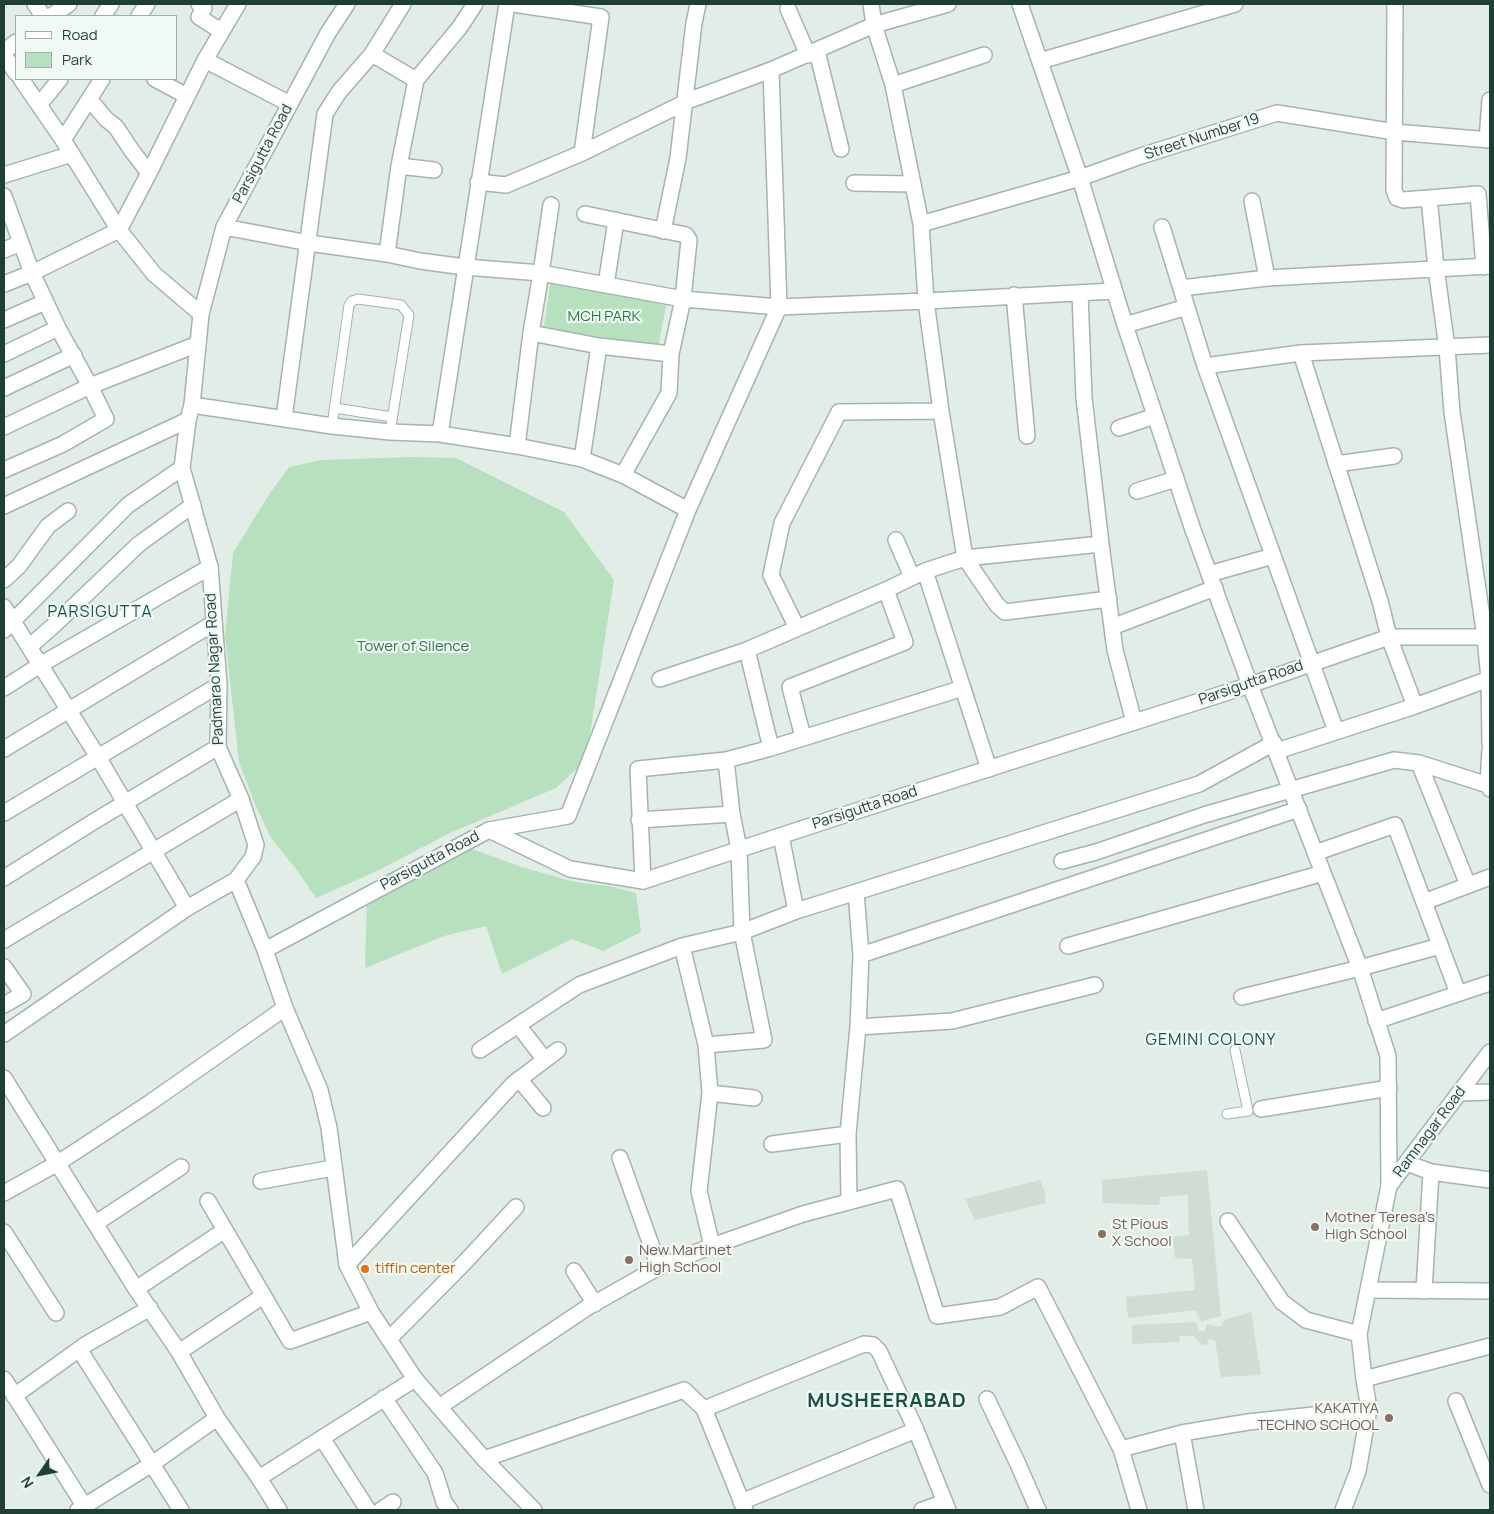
<!DOCTYPE html>
<html>
<head>
<meta charset="utf-8">
<style>
	body { margin:0 }
	#map { position:relative; width:1494px; height:1514px; overflow:hidden; background:#e1ede6; font-family:Manrope,sans-serif }
	canvas { display:block }
	.frame { position:absolute; inset:0; border:5px solid #1f3f34; pointer-events:none }
	.legend { position:absolute; left:15px; top:15px; width:162px; height:65px; box-sizing:border-box; background:#f1f9f5; border:1px solid #9dafa8; margin:0; padding:6px 9px; list-style:none; font-size:15px; color:#1f3f34 }
	.legend li { display:flex; align-items:center; gap:10px; height:25px }
	.legend b { width:25px; border:1px solid #9dafa8 }
	.north { position:absolute; left:15px; top:1449px; width:50px; height:50px; -webkit-text-stroke:4px #f1f9f5; paint-order:stroke; rotate:237deg; font-size:14px; font-weight:700; line-height:20px; text-align:center; color:#1f3f34 }
	.north::after { content:''; display:block; margin:auto; width:18px; height:22px; background:#1f3f34; clip-path:polygon(50% 0,100% 100%,50% 72%,0 100%) }
</style>
</head>
<body>
<div id="map">
<canvas width="1494" height="1514"></canvas>
<div class="frame"></div>
<ul class="legend">
<li><b style="height:6px;background:#fff"></b>Road</li>
<li><b style="height:14px;background:#b7e1be"></b>Park</li>
</ul>
<div class="north">N</div>
</div>
<script>
const ctx = document.querySelector('canvas').getContext('2d');
ctx.lineJoin = 'round';
function paint(path, color) {
  ctx.fillStyle = color;
  ctx.fill(path, 'evenodd');
}
function shape(rows) {
  const path = new Path2D();
  for (const r of rows) {
    path.moveTo(r[0], r[1]);
    for (let i = 2; i < r.length; i += 2) path.lineTo(r[i], r[i + 1]);
  }
  return path;
}
function trace(path, color, width, dash) {
  ctx.strokeStyle = color;
  ctx.lineWidth = width;
  ctx.lineCap = dash ? 'butt' : 'round';
  ctx.setLineDash(dash || []);
  ctx.stroke(path);
}
function write(font, color, halo, rows, align = 'center') {
  ctx.font = font + ' Manrope,sans-serif';
  ctx.lineWidth = 4.5;
  ctx.setLineDash([]);
  ctx.textBaseline = 'middle';
  ctx.strokeStyle = halo;
  ctx.fillStyle = color;
  for (const [text, x, y, turn = 0] of rows) {
    ctx.save();
    ctx.translate(x, y);
    ctx.rotate((+turn || 0) * Math.PI / 180);
    ctx.textAlign = isNaN(turn) ? turn : align;
    if (halo) ctx.strokeText(text, 0, 0);
    ctx.fillText(text, 0, 0);
    ctx.restore();
  }
}
paint(shape([
	[1207,1170,1221,1316,1201,1321,1195,1310,1128,1318,1126,1297,1195,1290,1192,1259,1175,1258,1172,1237,1189,1235,1188,1195,1160,1197,1159,1205,1102,1203,1102,1180],
	[1040,1180,1044,1190,1046,1203,975,1220,965,1199],
	[1251,1312,1261,1375,1221,1377,1215,1340,1208,1339,1207,1345,1201,1344,1194,1336,1179,1336,1180,1342,1132,1344,1132,1325,1196,1322,1199,1331,1205,1331,1207,1324,1220,1327,1225,1320]
]), '#cfddd5');
paint(shape([
	[551,277,667,302,656,357,543,333],
	[413,457,456,458,564,512,614,580,586,760,556,788,450,833,377,871,316,898,296,869,271,838,255,804,239,762,225,636,233,553,268,496,289,467,321,460],
	[466,847,525,868,575,882,609,886,636,893,641,932,603,951,572,939,502,974,486,926,444,936,365,968,367,904]
]), '#b7e1be');
const service = shape([
	[335,408,392,417],
	[332,426,349,305,352,301,358,299,401,305,409,315,390,432],
	[1227,1114,1248,1111,1235,1050]
]);
const minor = shape([
	[35,4,43,16],
	[199,4,204,8,199,17,221,31],
	[513,4,601,17,582,153],
	[871,4,874,25,893,85,921,224,926,301,941,411,965,558,997,605,1005,612,1109,599],
	[1395,4,1394,190,1397,198,1403,200,1429,198],
	[788,9,808,55],
	[51,16,69,4],
	[103,16,111,4],
	[139,16,147,4],
	[817,51,841,149],
	[4,52,16,42],
	[372,54,416,80],
	[4,55,16,73],
	[205,60,290,104],
	[1040,61,1235,4],
	[21,79,63,140,119,230,154,274,201,314],
	[155,79,187,96],
	[893,85,984,55],
	[90,100,106,119,116,127,132,151,149,173],
	[39,105,60,79],
	[63,140,102,79],
	[1487,140,1490,100],
	[399,166,434,170],
	[4,175,72,154],
	[478,182,506,185,582,153,690,100,771,70,874,25,948,4],
	[854,183,913,184],
	[4,196,32,273,58,328,90,386,106,419,63,444,4,470],
	[1252,201,1267,278],
	[585,214,686,235,689,240,683,299,671,354,669,393,623,475],
	[921,224,1080,178,1141,156,1277,113,1395,132,1490,140],
	[224,227,309,243,387,254,420,261,465,267,541,273,683,299,779,307,926,301,1114,291],
	[1162,227,1205,366,1336,731],
	[663,231,678,158,694,23,698,4],
	[4,250,21,243],
	[387,254,399,166,416,80,460,27,475,4],
	[1484,267,1478,194,1429,198,1436,268,1447,348,1452,412,1485,637,1489,679,1490,743],
	[4,284,32,273,119,230,149,173,205,60,238,4],
	[606,285,616,220],
	[1181,288,1267,278,1490,266],
	[1080,293,1084,398,1101,544,1115,650,1134,722],
	[1014,295,1027,436],
	[4,320,45,302],
	[1125,325,1187,307],
	[531,333,599,346,671,354],
	[1301,353,1380,601,1389,637,1415,706],
	[4,354,58,328],
	[1205,366,1301,353,1490,345],
	[4,388,74,355],
	[192,405,332,426,390,432,440,434,517,446,582,459,623,475,688,510],
	[284,418,325,114,339,92,372,54,403,4],
	[4,427,90,386,198,344],
	[1119,428,1155,416],
	[440,434,507,4],
	[517,446,531,333,541,273,551,205],
	[582,459,599,346],
	[1336,464,1394,456],
	[1137,491,1176,479],
	[4,506,188,420],
	[896,540,912,577],
	[925,571,989,769],
	[1209,574,1273,556],
	[4,580,19,566,48,526,68,511],
	[4,607,98,757,187,908],
	[1112,627,1215,588],
	[797,628,771,575,782,523,839,412,941,411],
	[4,630,128,505,182,468],
	[29,647,53,626,139,544,193,505],
	[747,650,771,748],
	[660,679,747,650,886,590,925,571,965,558,1101,544],
	[4,688,40,665,210,567],
	[803,737,790,687,905,642,886,590],
	[4,749,214,623],
	[1490,750,1488,785,1490,789],
	[1277,751,1415,706,1489,679],
	[1419,763,1468,885],
	[4,813,219,685],
	[639,820,732,814],
	[489,830,568,816,688,510,779,307,771,70],
	[781,836,796,911],
	[1315,853,1395,825,1458,993],
	[1062,861,1096,852,1204,815,1394,760,1419,763,1488,785],
	[4,878,93,822,218,747],
	[643,881,638,769,726,760,771,748,963,688],
	[1424,902,1490,877],
	[4,940,241,799],
	[682,946,706,1045,710,1093,699,1191,712,1246],
	[1068,946,1323,873],
	[861,955,1299,809],
	[4,967,23,994,4,1005],
	[1242,997,1360,968,1440,946],
	[1376,1021,1490,983],
	[518,1025,545,1060],
	[858,1027,952,1021,1095,985],
	[706,1045,764,1040,742,932,739,849,732,814,726,760],
	[480,1050,579,985,682,946,742,932,796,911,1199,784,1274,743],
	[4,1078,136,1289,179,1352,217,1418,259,1478,279,1510],
	[519,1079,543,1108],
	[710,1093,754,1098],
	[1459,1093,1490,1092],
	[1261,1109,1389,1088],
	[772,1144,848,1134],
	[620,1158,659,1267],
	[1407,1163,1431,1172,1490,1180],
	[261,1181,333,1168],
	[4,1193,58,1163,151,1102,285,1008],
	[208,1201,290,1341,371,1312],
	[849,1202,848,1134,858,1027,861,955,856,892],
	[1228,1221,1282,1302,1306,1320,1359,1334],
	[96,1223,181,1167],
	[4,1232,56,1313],
	[347,1265,513,1084,558,1050],
	[574,1271,595,1304],
	[136,1289,225,1230],
	[1369,1290,1490,1291],
	[1424,1291,1431,1172],
	[389,1339,466,1261,516,1207],
	[79,1349,181,1510],
	[179,1352,263,1296],
	[4,1379,85,1507],
	[1364,1379,1490,1346],
	[14,1396,85,1345,150,1308],
	[384,1398,435,1473,444,1502,450,1510],
	[987,1399,1018,1464,1038,1510],
	[1456,1401,1490,1485],
	[439,1407,588,1307,659,1267,712,1246,803,1214,897,1189,937,1316,1000,1307,1038,1287,1121,1449,1139,1510],
	[704,1409,864,1344,873,1345,879,1351,916,1430,948,1510],
	[1182,1433,1196,1510],
	[322,1438,368,1510],
	[1121,1449,1182,1433,1248,1422,1369,1409],
	[484,1459,684,1390,704,1409,745,1510],
	[259,1478,415,1379],
	[741,1502,916,1430],
	[78,1510,152,1464,217,1418],
	[381,1510,393,1502],
	[922,1510,945,1502]
]);
const tertiary = shape([
	[347,4,328,33,224,227,201,314,192,405,188,420,182,468,210,567,219,685,218,747,241,799,256,845,253,857,236,880,265,950,285,1008,320,1090,329,1128,347,1265,371,1312,415,1379,484,1459,534,1510],
	[1020,4,1080,178,1125,325,1193,530,1250,685,1360,968,1388,1056,1389,1186],
	[265,950,489,830,570,869,643,881,844,815,1250,685,1389,637,1490,637],
	[4,1034,187,908,236,880]
]);
const secondary = shape([
	[1343,1510,1358,1471,1369,1409,1364,1379,1359,1334,1389,1186,1490,1052]
]);
trace(service, '#a3b5ad', 11);
trace(minor, '#a3b5ad', 18);
trace(tertiary, '#a3b5ad', 18);
trace(secondary, '#9ebaad', 18);
trace(service, '#fff', 9);
trace(minor, '#fff', 15);
trace(tertiary, '#fff', 15);
trace(secondary, '#fff', 15);
for (const [x, y, r, color] of [
	[1315,1227,5,"#8d6e63"],
	[1102,1234,5,"#8d6e63"],
	[629,1260,5,"#8d6e63"],
	[365,1269,5,"#e8710a"],
	[1389,1418,5,"#8d6e63"]
]) {
  const dot = new Path2D();
  dot.arc(x, y, r, 0, 2 * Math.PI);
  ctx.fillStyle = color;
  ctx.fill(dot);
  trace(dot, '#f1f9f5', 2);
}
write('15px', '#1f3f34', '#f1f9f5', [
	["Street Number 19",1202,137,-18],
	["Parsigutta Road",263,154,-62],
	["Padmarao Nagar Road",215,669,-93],
	["Parsigutta Road",1251,683,-19],
	["Parsigutta Road",865,808,-18],
	["Parsigutta Road",430,861,-28],
	["Ramnagar Road",1430,1132,-53]
]);
write('15px', '#257b3e', '#f1f9f5', [
	["MCH PARK",604,317],
	["Tower of Silence",413,647]
]);
write('15px', '#785e54', '#f1f9f5', [
	["Mother Teresa's",1325,1218],
	["High School",1325,1235],
	["St Pious",1112,1225],
	["X School",1112,1242],
	["New Martinet",639,1251],
	["High School",639,1268],
	["KAKATIYA",1379,1409,"right"],
	["TECHNO SCHOOL",1379,1426,"right"]
], 'left');
write('15px', '#c56008', '#f1f9f5', [
	["tiffin center",375,1269]
], 'left');
ctx.letterSpacing = '1px';
write('16px', '#195440', '#f1f9f5', [
	["PARSIGUTTA",100,613],
	["GEMINI COLONY",1211,1041]
]);
ctx.letterSpacing = '0px';
ctx.letterSpacing = '1px';
write('bold 20px', '#195440', '#f1f9f5', [
	["MUSHEERABAD",887,1401]
]);
ctx.letterSpacing = '0px';
</script>
</body>
</html>
